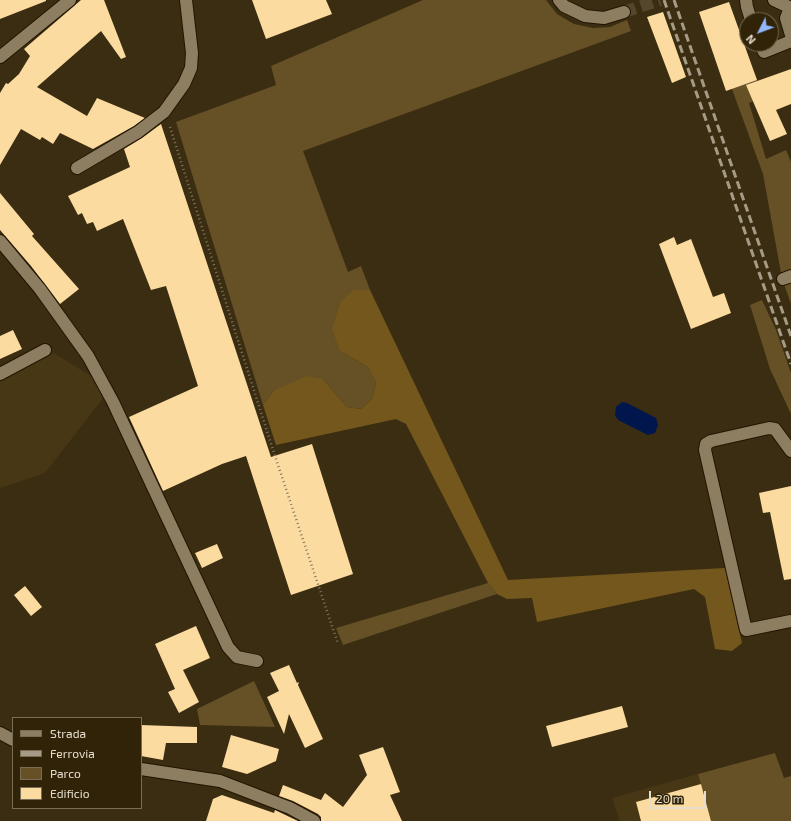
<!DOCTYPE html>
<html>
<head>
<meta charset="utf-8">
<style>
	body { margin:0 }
	#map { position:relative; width:791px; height:821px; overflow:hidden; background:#3b2d12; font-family:"Exo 2",sans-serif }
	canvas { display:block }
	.legend { position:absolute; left:12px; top:717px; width:130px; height:92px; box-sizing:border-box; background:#302308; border:1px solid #786d57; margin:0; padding:5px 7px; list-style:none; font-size:12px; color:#e5ddcd }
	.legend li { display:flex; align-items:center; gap:8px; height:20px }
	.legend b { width:20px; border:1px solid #786d57 }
	.north { position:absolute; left:739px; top:12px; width:40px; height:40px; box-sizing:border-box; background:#302308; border:1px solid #786d57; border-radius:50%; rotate:228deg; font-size:11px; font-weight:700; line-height:16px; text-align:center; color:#e5ddcd }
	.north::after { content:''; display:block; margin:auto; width:14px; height:18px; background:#92b7fd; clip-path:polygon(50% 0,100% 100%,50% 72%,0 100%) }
	.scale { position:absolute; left:649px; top:791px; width:57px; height:18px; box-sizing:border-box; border:2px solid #e5ddcd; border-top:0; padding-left:5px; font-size:12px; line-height:14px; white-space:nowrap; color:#e5ddcd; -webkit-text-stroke:3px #302308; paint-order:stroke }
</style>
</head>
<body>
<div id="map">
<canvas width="791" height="821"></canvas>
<ul class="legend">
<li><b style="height:5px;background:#8d7e61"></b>Strada</li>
<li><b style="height:5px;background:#a59b87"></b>Ferrovia</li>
<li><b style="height:11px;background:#665025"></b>Parco</li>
<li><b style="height:11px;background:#fbdba0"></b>Edificio</li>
</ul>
<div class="north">N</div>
<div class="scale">20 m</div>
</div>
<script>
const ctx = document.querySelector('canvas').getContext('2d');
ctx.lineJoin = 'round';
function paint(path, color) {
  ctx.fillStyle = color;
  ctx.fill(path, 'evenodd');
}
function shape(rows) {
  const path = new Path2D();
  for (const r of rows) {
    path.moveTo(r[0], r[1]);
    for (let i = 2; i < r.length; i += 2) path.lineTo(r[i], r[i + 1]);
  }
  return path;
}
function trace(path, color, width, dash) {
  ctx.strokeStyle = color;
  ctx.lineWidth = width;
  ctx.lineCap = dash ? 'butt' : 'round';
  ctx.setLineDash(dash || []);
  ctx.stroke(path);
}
paint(shape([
	[54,353,94,378,104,397,45,473,0,488,0,381],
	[698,774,711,821,620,821,612,798]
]), '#483714');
paint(shape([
	[423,0,546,0,557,14,574,24,593,28,610,27,627,20,631,31,303,151,348,272,361,266,370,290,354,290,340,351,368,367,376,383,372,399,361,409,347,407,323,379,273,391,263,405,176,122,276,85,271,66],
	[754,72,764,97,749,103,766,159,786,150,791,162,791,270,781,273,763,174,729,81],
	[791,280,791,304,784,284],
	[762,300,776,330,791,373,791,414,770,369,750,305],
	[488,583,497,594,343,645,336,628],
	[254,681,275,727,200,725,197,709],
	[775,753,784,778,791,776,791,821,711,821,698,774]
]), '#665025');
paint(shape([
	[354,290,370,290,508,580,725,568,742,643,732,651,715,649,705,597,694,589,537,622,532,598,507,599,497,594,488,583,406,424,396,419,276,445,263,405,273,391,306,376,323,379,347,407,361,409,372,399,376,383,368,367,340,351,332,329,341,301]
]), '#73571c');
paint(shape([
	[622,402,627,403,656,418,658,425,655,433,648,435,618,420,615,415,616,407]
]), '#01164c');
paint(shape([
	[0,0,46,0,46,1,0,19],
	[81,0,104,0,126,57,121,59,101,31,37,87,87,116,97,98,145,118,134,126,93,149,60,133,53,144,42,137,40,140,21,129,0,165,0,93,6,83,8,84,19,74,30,56,24,49],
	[252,0,326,0,332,14,266,39],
	[729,2,757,80,726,91,699,12],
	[663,12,686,77,672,83,647,17],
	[791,69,791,104,776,110,787,134,770,141,746,85],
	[161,124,271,457,312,444,353,574,291,595,246,456,222,464,163,491,129,417,198,386,166,286,151,290,123,219,97,231,93,222,87,224,82,213,78,215,68,196,130,167,124,149,142,138],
	[0,193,34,234,32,236,79,289,60,304,31,266,0,230],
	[674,237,677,245,691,239,713,297,724,293,731,313,691,329,659,244],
	[13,330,22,349,0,359,0,336],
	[791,486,791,579,784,580,770,512,763,513,759,493],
	[217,544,223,558,202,568,195,553],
	[25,586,42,607,31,616,14,595],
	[196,626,210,658,183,670,199,702,179,713,168,692,175,689,155,644],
	[289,665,297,683,299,682,298,685,323,739,305,748,289,714,284,734,267,697,279,691,270,673],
	[622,706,628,727,552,747,546,726],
	[141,725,197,727,197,743,166,743,163,760,141,756],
	[231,735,279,749,276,761,247,774,222,767],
	[383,747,400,792,390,795,402,821,321,821,321,817,318,814,293,801,279,796,283,785,321,800,325,793,343,807,367,775,359,755],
	[701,784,711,821,641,821,636,802],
	[222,795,274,813,275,810,298,821,206,821,213,799]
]), '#fbdba0');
trace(shape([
	[624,12,660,0]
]), '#54472e', 12, [12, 6]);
const minor = shape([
	[559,0,564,6,585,16,604,18,624,12],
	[746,0,747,7,751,20],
	[774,0,791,8],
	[790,8,786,18,791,35],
	[760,44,764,52,791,41],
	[0,57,70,0],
	[77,168,138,132,164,112,184,84,191,68,192,53,186,0],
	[0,241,40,289,88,356,113,402,228,647,237,657,257,661],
	[783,279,791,276],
	[0,374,45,350],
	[791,451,775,429,769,428,711,441,706,444,705,450,746,630,791,621],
	[0,733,13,740],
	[141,769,220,781,290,808,314,821]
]);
trace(minor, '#221500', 14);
trace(shape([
	[170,127,273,450,338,644]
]), '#827660', 2.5, [1, 3]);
trace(minor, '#8d7e61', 12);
trace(shape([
	[664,0,791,364],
	[674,0,791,336]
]), '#a59b87', 3, [8, 4]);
</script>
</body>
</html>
